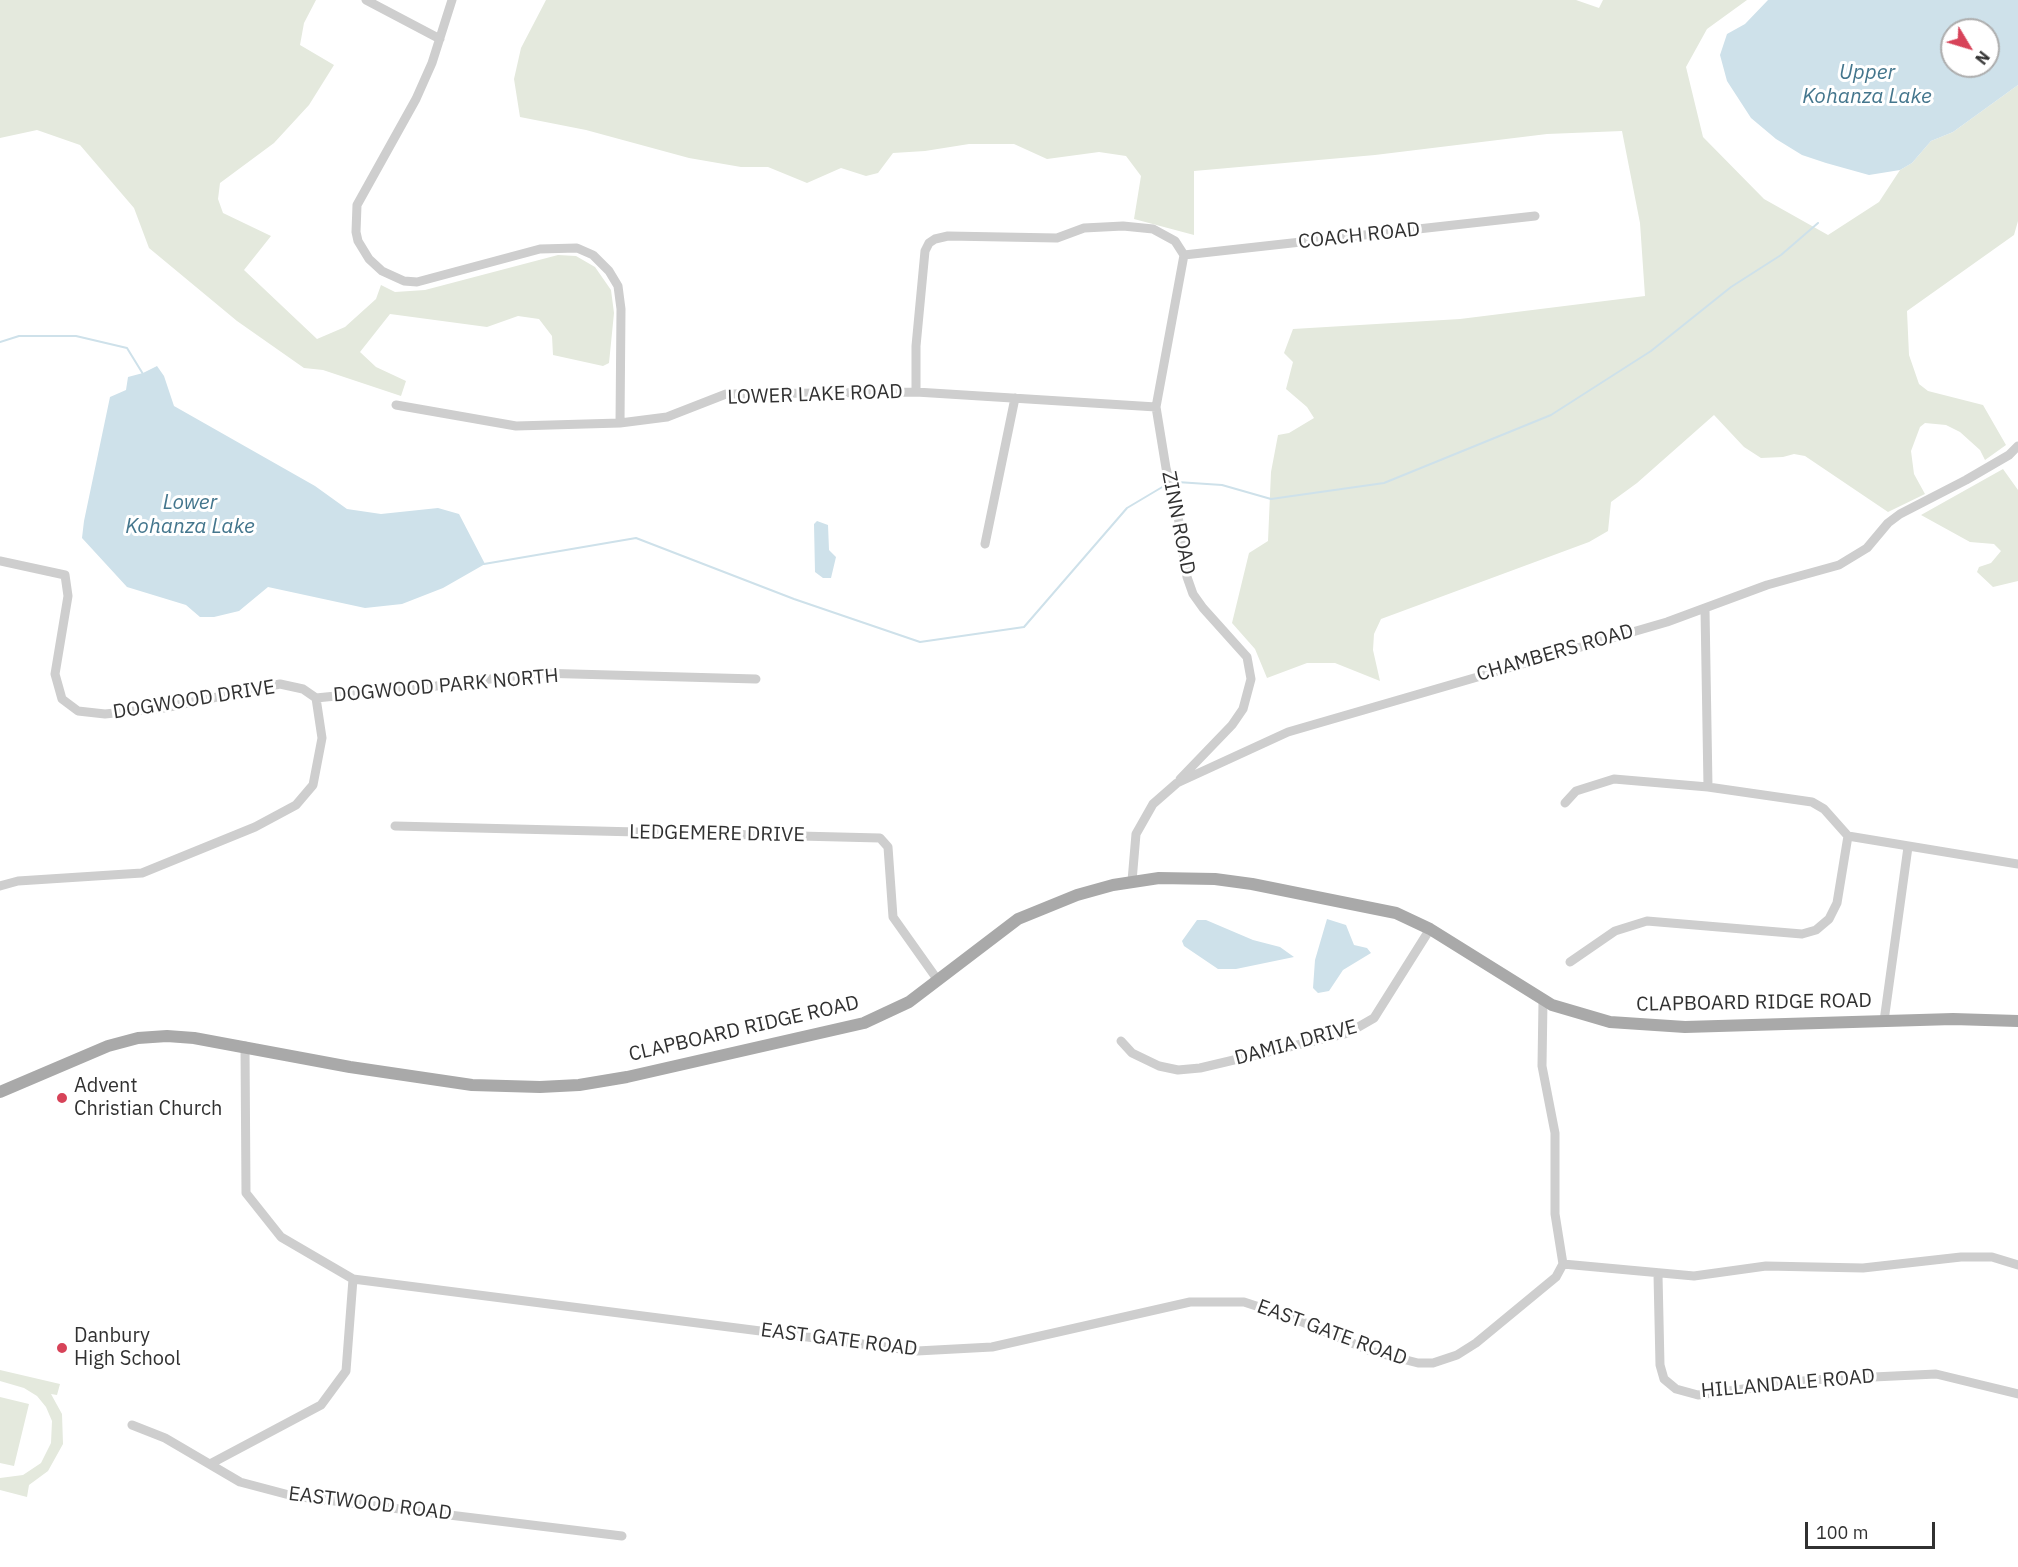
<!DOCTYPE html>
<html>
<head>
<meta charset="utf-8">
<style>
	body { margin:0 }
	#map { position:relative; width:2018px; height:1567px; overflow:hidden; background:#fff; font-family:"IBM Plex Sans",sans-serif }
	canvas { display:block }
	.north { position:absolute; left:1940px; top:18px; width:60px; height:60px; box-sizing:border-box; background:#fff; border:2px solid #adadad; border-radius:50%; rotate:128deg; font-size:16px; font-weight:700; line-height:24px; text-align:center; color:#313131 }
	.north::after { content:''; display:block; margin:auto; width:21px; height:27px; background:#d74359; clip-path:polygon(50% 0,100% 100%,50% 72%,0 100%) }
	.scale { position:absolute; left:1805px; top:1522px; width:130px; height:27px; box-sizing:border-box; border:3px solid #313131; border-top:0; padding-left:8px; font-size:18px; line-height:21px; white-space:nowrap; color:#313131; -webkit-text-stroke:4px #fff; paint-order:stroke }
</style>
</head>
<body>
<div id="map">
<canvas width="2018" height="1567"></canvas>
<div class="north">N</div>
<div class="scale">100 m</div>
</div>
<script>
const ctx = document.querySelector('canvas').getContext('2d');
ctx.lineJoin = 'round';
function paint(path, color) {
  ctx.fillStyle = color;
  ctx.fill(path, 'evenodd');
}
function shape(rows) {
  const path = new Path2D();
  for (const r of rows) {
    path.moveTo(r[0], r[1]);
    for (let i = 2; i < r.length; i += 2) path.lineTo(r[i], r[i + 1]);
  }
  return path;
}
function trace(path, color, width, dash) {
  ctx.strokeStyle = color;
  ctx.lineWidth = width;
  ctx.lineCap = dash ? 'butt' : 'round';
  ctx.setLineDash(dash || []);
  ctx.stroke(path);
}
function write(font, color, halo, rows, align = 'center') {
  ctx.font = font + ' "IBM Plex Sans",sans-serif';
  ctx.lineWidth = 6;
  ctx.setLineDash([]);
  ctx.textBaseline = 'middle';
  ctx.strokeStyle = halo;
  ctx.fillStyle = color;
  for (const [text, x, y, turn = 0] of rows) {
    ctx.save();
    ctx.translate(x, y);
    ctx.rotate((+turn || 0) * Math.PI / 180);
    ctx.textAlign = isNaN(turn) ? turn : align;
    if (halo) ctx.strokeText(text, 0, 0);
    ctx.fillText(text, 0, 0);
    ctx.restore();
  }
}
paint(shape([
	[0,0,316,0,304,23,300,45,334,65,309,105,274,143,220,183,218,199,223,213,271,236,244,270,317,339,345,327,376,299,381,285,395,292,425,290,558,255,576,256,595,267,611,290,614,313,609,363,603,366,553,355,552,336,539,319,518,316,487,327,390,314,360,352,376,367,406,381,401,396,323,370,304,368,237,321,149,248,134,208,80,145,37,130,0,138],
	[546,0,1576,0,1599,8,1603,0,1747,0,1707,29,1686,67,1703,137,1764,199,1828,235,1879,202,1900,170,1912,163,1931,141,1953,132,2018,85,2018,221,2014,235,1907,311,1909,355,1919,384,1928,391,1983,405,2006,445,1985,460,1980,450,1960,432,1946,425,1925,423,1920,427,1911,451,1914,474,1925,494,1888,512,1805,456,1794,454,1783,457,1761,458,1744,447,1714,415,1637,483,1611,502,1608,531,1589,542,1381,619,1374,634,1373,650,1380,681,1335,663,1307,663,1267,678,1255,649,1232,623,1249,553,1268,541,1271,472,1278,435,1289,433,1314,418,1307,407,1286,389,1293,362,1284,353,1293,329,1460,319,1645,296,1640,223,1622,131,1547,134,1375,155,1194,171,1194,235,1134,219,1141,176,1126,156,1099,152,1047,159,1014,144,969,144,925,151,893,153,878,173,866,176,841,168,807,183,768,167,741,167,689,158,586,130,520,117,514,79,521,48],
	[2003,469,2018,490,2018,581,1993,587,1977,572,1979,567,1991,563,2001,551,1994,544,1970,542,1921,515],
	[0,1370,60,1384,57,1395,51,1394,62,1414,63,1444,48,1471,29,1485,27,1497,0,1490,0,1478,23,1475,41,1463,51,1443,52,1421,46,1407,37,1396,24,1388,0,1381],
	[0,1397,29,1404,14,1466,0,1463]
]), '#e4e9dd');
paint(shape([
	[1768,0,2018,0,2018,85,1953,132,1931,141,1912,163,1900,170,1869,175,1826,163,1802,155,1776,139,1751,118,1727,81,1720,55,1727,34,1745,24],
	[1952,30,1988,30,1988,66,1952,66],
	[157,366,164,376,174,406,315,486,347,509,381,514,438,508,459,514,485,564,443,588,402,604,365,608,268,587,239,611,214,617,200,617,186,605,127,587,82,538,84,521,110,397,126,390,128,377,143,373],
	[817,521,828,525,829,550,836,557,831,578,823,578,815,572,814,524],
	[1327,919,1346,925,1354,945,1367,948,1371,953,1343,970,1329,991,1318,993,1313,988,1315,960],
	[1197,920,1206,920,1253,940,1280,947,1294,957,1236,969,1218,969,1184,946,1182,941]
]), '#cee1ea');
trace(shape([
	[0,342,19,336,76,336,127,348,143,374],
	[1177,482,1222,485,1271,499,1384,483,1551,415,1651,351,1731,287,1781,255,1818,223],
	[484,564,636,538,794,599,920,642,1024,627,1127,508,1164,486]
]), '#cee1ea', 2);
trace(shape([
	[366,0,440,39],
	[452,0,432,63,416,99,357,205,356,232,358,241,369,259,382,271,404,281,417,282,540,249,577,248,593,255,609,271,618,286,621,309,620,423],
	[1184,255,1535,216],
	[916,392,916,346,925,251,929,243,935,239,948,236,1057,238,1084,228,1123,226,1153,229,1175,241,1184,255],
	[396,405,516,426,620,423,667,417,726,394,916,392,1156,407],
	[985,544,1015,398],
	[0,561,65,575,68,596,55,674,62,699,78,711,105,714,164,708,280,684,303,689,316,698,322,738,313,785,296,805,255,827,142,873,18,881,0,886],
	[1705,609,1708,787],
	[316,698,436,686,537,673,756,679],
	[1180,779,1232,725,1243,709,1251,679,1247,657,1203,608,1193,594,1187,577,1177,509,1166,468,1156,407,1184,255],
	[1565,803,1576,791,1614,779,1708,787,1812,802,1824,809,1848,836,1837,903,1829,919,1816,930,1802,934,1647,921,1615,931,1570,962],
	[395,826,880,838,888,847,893,917,937,979],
	[1848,836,2018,864],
	[1132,881,1136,834,1153,804,1177,783,1288,732,1667,622,1767,585,1839,565,1867,548,1888,523,1900,514,1966,480,2009,455,2018,446],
	[1543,1001,1542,1066,1555,1133,1555,1214,1563,1264],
	[1884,1021,1908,847],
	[1121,1041,1132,1053,1159,1066,1178,1070,1200,1068,1348,1033,1374,1018,1430,929],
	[245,1046,246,1193,281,1237,353,1279,917,1351,992,1347,1190,1302,1244,1302,1293,1318,1371,1351,1418,1363,1433,1363,1457,1355,1476,1343,1556,1277,1563,1264],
	[1563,1264,1694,1276,1766,1266,1863,1268,1961,1257,1992,1257,2018,1265],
	[1658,1275,1660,1365,1664,1379,1676,1389,1698,1395,1811,1380,1936,1374,2018,1394],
	[132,1425,165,1438,240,1482,293,1496,622,1536],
	[210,1464,321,1405,346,1371,353,1279]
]), '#cecece', 9);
trace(shape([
	[0,1092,108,1046,138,1038,167,1036,194,1038,350,1067,472,1085,540,1087,579,1085,627,1077,864,1023,909,1002,1018,919,1077,895,1113,885,1159,878,1215,879,1252,884,1396,913,1430,929,1552,1005,1610,1022,1685,1027,1953,1019,2018,1021]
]), '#a9a9a9', 12);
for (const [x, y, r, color] of [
	[62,1098,6,"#d74359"],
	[62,1348,6,"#d74359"]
]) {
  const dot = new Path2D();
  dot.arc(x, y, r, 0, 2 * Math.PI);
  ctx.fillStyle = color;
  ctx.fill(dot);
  trace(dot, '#fff', 2);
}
write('20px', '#313131', '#fff', [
	["COACH ROAD",1359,236,-6],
	["LOWER LAKE ROAD",815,395,-2],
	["ZINN ROAD",1178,523,79],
	["CHAMBERS ROAD",1555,653,-16],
	["DOGWOOD PARK NORTH",446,686,-5],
	["DOGWOOD DRIVE",194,700,-9],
	["LEDGEMERE DRIVE",717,834,1],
	["CLAPBOARD RIDGE ROAD",1754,1003,-1],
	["CLAPBOARD RIDGE ROAD",744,1029,-13],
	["DAMIA DRIVE",1296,1043,-15],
	["EAST GATE ROAD",1332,1333,20],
	["EAST GATE ROAD",839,1340,7],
	["HILLANDALE ROAD",1788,1384,-5],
	["EASTWOOD ROAD",370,1504,7]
]);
write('20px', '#313131', '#fff', [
	["Advent",74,1086],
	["Christian Church",74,1109],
	["Danbury",74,1336],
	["High School",74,1359]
], 'left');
write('italic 21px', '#44768d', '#fff', [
	["Upper",1867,73],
	["Kohanza Lake",1867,97],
	["Lower",190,503],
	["Kohanza Lake",190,527]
]);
</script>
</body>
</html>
